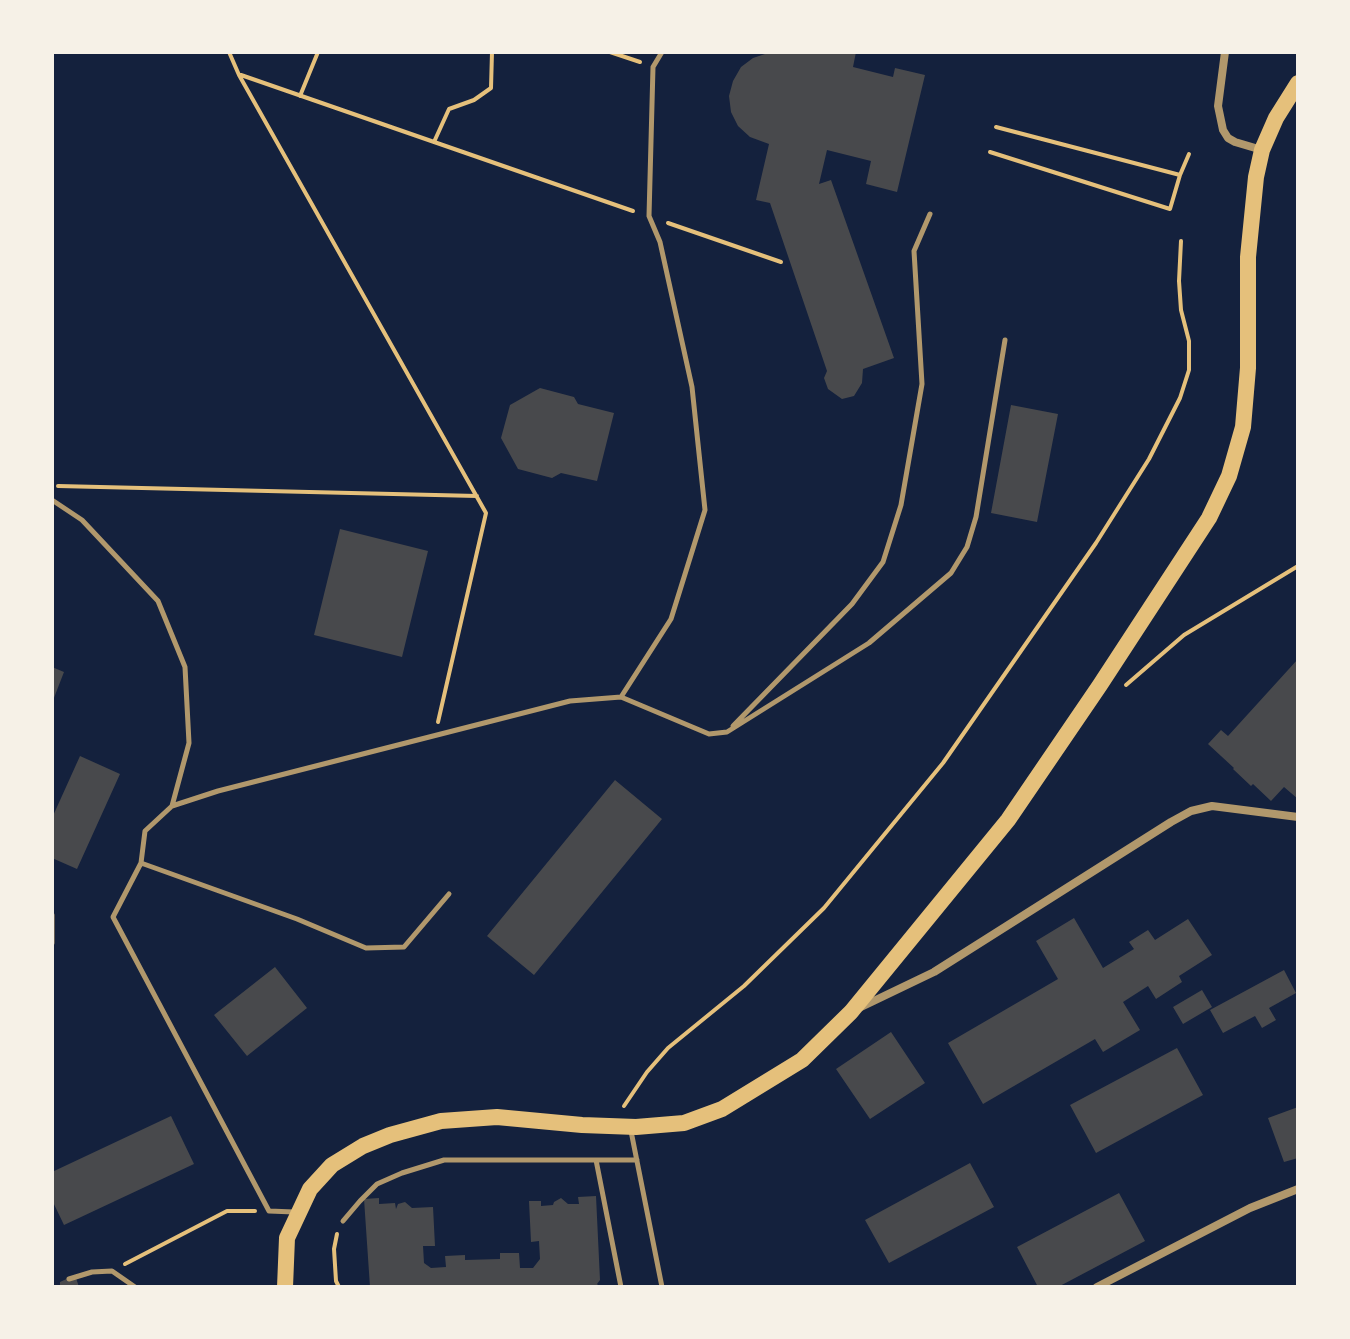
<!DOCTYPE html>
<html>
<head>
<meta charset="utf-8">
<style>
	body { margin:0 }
	#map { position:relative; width:1350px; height:1339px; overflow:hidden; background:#14213d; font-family:"Work Sans",sans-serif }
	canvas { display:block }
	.frame { position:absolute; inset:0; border:54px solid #f6f1e7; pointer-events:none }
</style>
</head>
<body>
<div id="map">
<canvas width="1350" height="1339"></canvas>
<div class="frame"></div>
</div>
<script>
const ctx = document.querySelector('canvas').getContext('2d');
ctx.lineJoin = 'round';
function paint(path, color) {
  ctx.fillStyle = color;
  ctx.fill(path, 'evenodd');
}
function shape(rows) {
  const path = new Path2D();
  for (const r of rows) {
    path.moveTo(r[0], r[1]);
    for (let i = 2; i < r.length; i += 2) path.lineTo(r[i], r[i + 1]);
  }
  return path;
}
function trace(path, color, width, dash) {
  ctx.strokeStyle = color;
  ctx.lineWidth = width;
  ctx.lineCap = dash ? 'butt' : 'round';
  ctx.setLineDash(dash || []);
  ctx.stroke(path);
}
paint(shape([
	[788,52,856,52,853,67,893,77,895,68,925,75,897,192,866,184,871,161,827,150,819,184,831,180,894,358,863,369,862,383,854,396,842,399,828,389,824,378,827,371,770,203,756,200,769,144,750,137,738,126,731,112,729,96,733,81,741,67,753,58,768,53,787,54],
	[540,388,574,397,578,404,614,413,597,481,561,473,552,478,518,469,501,438,510,405],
	[1011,405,1058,414,1037,522,991,513],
	[340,529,428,551,402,657,314,635],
	[1298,659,1298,799,1284,787,1271,801,1253,784,1251,786,1233,769,1234,768,1208,744,1221,730,1228,736],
	[52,667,64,672,52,703],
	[80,756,120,774,77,869,52,858,52,818],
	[615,780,662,819,534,975,487,936],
	[1074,918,1103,968,1134,949,1129,942,1148,930,1155,940,1188,919,1212,955,1179,976,1182,982,1156,999,1148,986,1123,1002,1140,1030,1103,1052,1095,1039,983,1104,948,1043,1058,979,1036,941],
	[275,967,307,1008,247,1056,214,1015],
	[1284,970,1296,993,1269,1008,1276,1020,1262,1028,1255,1016,1223,1033,1210,1010],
	[1202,990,1212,1007,1183,1024,1173,1007],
	[891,1032,925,1083,870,1119,836,1069],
	[1177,1048,1203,1095,1096,1153,1070,1105],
	[1298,1107,1298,1158,1284,1162,1268,1118],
	[171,1116,194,1164,64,1225,52,1200,52,1172],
	[970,1163,994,1207,889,1263,865,1220],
	[1119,1193,1145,1241,1058,1287,1038,1287,1017,1247],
	[596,1196,600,1280,597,1284,600,1287,370,1287,364,1199,379,1198,379,1204,395,1203,396,1209,398,1204,405,1202,412,1208,433,1207,435,1246,423,1246,424,1263,431,1268,446,1267,445,1256,465,1255,465,1260,500,1259,500,1253,519,1253,520,1268,533,1268,540,1259,539,1241,531,1242,529,1201,541,1201,541,1206,553,1205,554,1202,561,1198,568,1204,579,1204,578,1197],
	[75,1275,79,1287,60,1287,60,1282]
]), '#48494c');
trace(shape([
	[229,52,239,75,486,513,438,722],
	[610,52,640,62],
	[241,75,633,211],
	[300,96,318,52],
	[434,142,449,109,474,100,491,88,492,52],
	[990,152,1170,209,1180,175,996,127],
	[1180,175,1189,154],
	[668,223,781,262],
	[58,486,477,496],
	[1126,685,1184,635,1298,566],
	[624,1106,647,1072,668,1048,744,986,824,908,943,763,1096,543,1149,459,1180,398,1189,370,1189,341,1181,310,1179,281,1181,241],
	[337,1234,334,1249,336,1281,339,1287],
	[125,1264,227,1211,255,1211]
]), '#e5c07b', 4);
trace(shape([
	[52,500,82,520,158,601,185,667,189,743,172,806],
	[621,697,671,619,705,510,692,387,660,242,649,216,653,67,662,52],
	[733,726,852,604,883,562,901,505,922,384,914,251,930,214],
	[141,863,113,917,269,1211,294,1212],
	[449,894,404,947,366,948,297,919,141,863,145,831,172,806,218,791,570,701,621,697,709,734,727,732,869,643,951,573,967,547,976,517,1005,340],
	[52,915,52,943],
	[631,1131,662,1287],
	[596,1160,621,1287],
	[343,1221,360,1201,377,1184,402,1173,444,1160,637,1160],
	[69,1279,92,1272,112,1271,135,1287]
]), '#b1986c', 5);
trace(shape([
	[1225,52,1218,106,1223,130,1228,138,1235,142,1262,150],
	[859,1008,934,972,1171,822,1191,811,1212,806,1298,817],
	[1097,1287,1250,1208,1298,1189]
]), '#b1986c', 8);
trace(shape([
	[285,1287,287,1238,310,1189,332,1165,363,1146,390,1135,441,1121,497,1117,582,1125,636,1127,684,1123,722,1109,802,1060,851,1012,1008,820,1100,685,1209,518,1229,476,1243,427,1248,368,1248,257,1256,177,1262,150,1276,118,1298,83]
]), '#e5c07b', 16);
</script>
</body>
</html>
